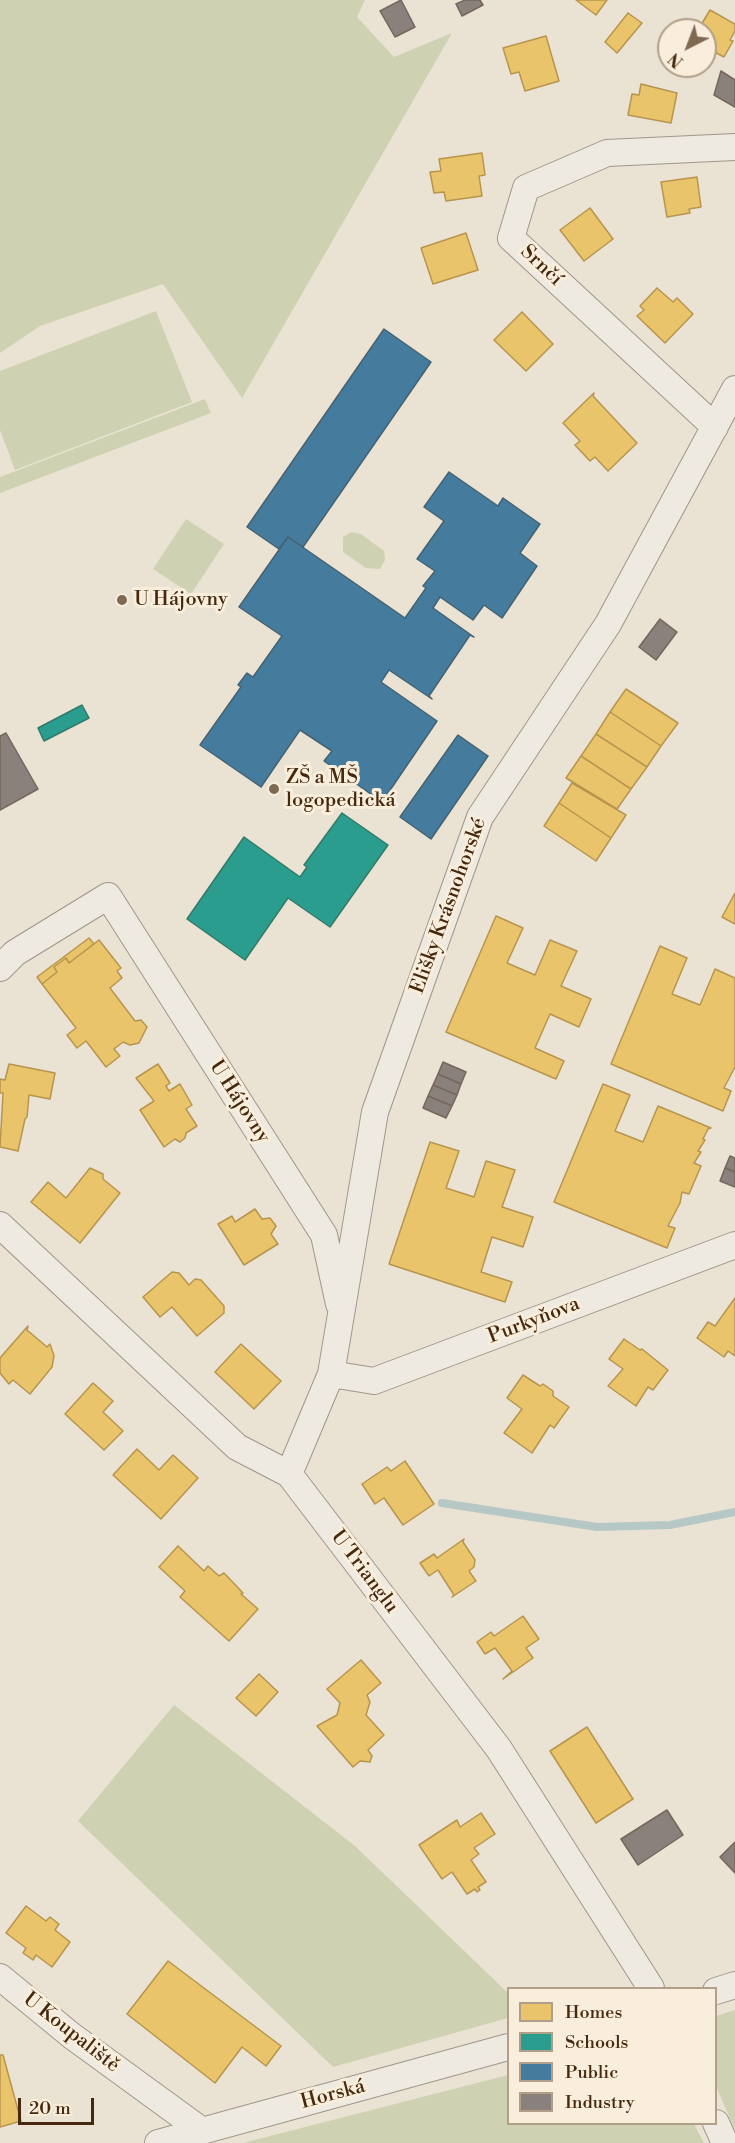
<!DOCTYPE html>
<html>
<head>
<meta charset="utf-8">
<style>
	body { margin:0 }
	#map { position:relative; width:735px; height:2143px; overflow:hidden; background:#eae2d2; font-family:"Libre Bodoni",serif }
	canvas { display:block }
	.legend { position:absolute; left:507px; top:1987px; width:210px; height:138px; box-sizing:border-box; background:#f8eedb; border:2px solid #b19f89; margin:0; padding:8px 10px; list-style:none; font-size:18px; color:#46280f }
	.legend li { display:flex; align-items:center; gap:12px; height:30px }
	.legend b { width:30px; border:2px solid #b19f89 }
	.north { position:absolute; left:657px; top:18px; width:60px; height:60px; box-sizing:border-box; background:#f8eedb; border:2px solid #b19f89; border-radius:50%; rotate:222deg; font-size:16px; font-weight:700; line-height:24px; text-align:center; color:#46280f }
	.north::after { content:''; display:block; margin:auto; width:21px; height:27px; background:#7f6953; clip-path:polygon(50% 0,100% 100%,50% 72%,0 100%) }
	.scale { position:absolute; left:18px; top:2098px; width:76px; height:27px; box-sizing:border-box; border:3px solid #46280f; border-top:0; padding-left:8px; font-size:18px; line-height:21px; white-space:nowrap; color:#46280f; -webkit-text-stroke:4px #f8eedb; paint-order:stroke }
</style>
</head>
<body>
<div id="map">
<canvas width="735" height="2143"></canvas>
<ul class="legend">
<li><b style="height:16px;background:#e9c46a"></b>Homes</li>
<li><b style="height:16px;background:#2a9d8f"></b>Schools</li>
<li><b style="height:16px;background:#457b9d"></b>Public</li>
<li><b style="height:16px;background:#8a817c"></b>Industry</li>
</ul>
<div class="north">N</div>
<div class="scale">20 m</div>
</div>
<script>
const ctx = document.querySelector('canvas').getContext('2d');
ctx.lineJoin = 'round';
function paint(path, color) {
  ctx.fillStyle = color;
  ctx.fill(path, 'evenodd');
}
function shape(rows) {
  const path = new Path2D();
  for (const r of rows) {
    path.moveTo(r[0], r[1]);
    for (let i = 2; i < r.length; i += 2) path.lineTo(r[i], r[i + 1]);
  }
  return path;
}
function trace(path, color, width, dash) {
  ctx.strokeStyle = color;
  ctx.lineWidth = width;
  ctx.lineCap = dash ? 'butt' : 'round';
  ctx.setLineDash(dash || []);
  ctx.stroke(path);
}
function write(font, color, halo, rows, align = 'center') {
  ctx.font = font + ' "Libre Bodoni",serif';
  ctx.lineWidth = 6;
  ctx.setLineDash([]);
  ctx.textBaseline = 'middle';
  ctx.strokeStyle = halo;
  ctx.fillStyle = color;
  for (const [text, x, y, turn = 0] of rows) {
    ctx.save();
    ctx.translate(x, y);
    ctx.rotate((+turn || 0) * Math.PI / 180);
    ctx.textAlign = isNaN(turn) ? turn : align;
    if (halo) ctx.strokeText(text, 0, 0);
    ctx.fillText(text, 0, 0);
    ctx.restore();
  }
}
paint(shape([
	[0,0,365,0,357,17,394,57,452,33,242,398,163,284,40,326,0,353],
	[156,311,192,402,15,470,0,430,0,371],
	[205,399,211,413,0,493,0,477],
	[186,519,224,544,191,594,153,569],
	[351,532,361,534,384,551,385,560,380,569,366,568,343,552,343,537],
	[174,1705,355,1846,508,1993,508,2018,333,2067,78,1821],
	[735,2010,735,2130,716,2086,716,2016],
	[508,2075,508,2124,694,2124,704,2143,243,2143]
]), '#cfd2b2');
const homes = shape([
	[576,0,607,0,596,15,576,0],
	[710,10,735,24,735,31,730,40,733,41,724,57,705,47,705,30,698,30,710,10],
	[628,13,642,23,617,53,605,42,628,13],
	[546,36,559,81,525,91,519,72,511,74,503,48,546,36],
	[641,84,677,93,671,123,628,115,632,94,639,95,641,84],
	[482,153,485,175,479,176,482,196,446,201,444,192,434,193,430,172,441,171,439,159,482,153],
	[697,177,701,207,689,209,690,213,667,217,661,182,697,177],
	[590,208,613,239,584,261,560,230,590,208],
	[466,233,478,270,433,284,421,248,466,233],
	[657,288,673,302,677,298,693,314,665,343,637,316,644,310,640,306,657,288],
	[522,312,553,344,526,371,494,340,522,312],
	[594,393,593,396,637,443,608,471,595,457,590,461,575,445,580,441,563,423,594,393],
	[626,689,678,723,661,746,610,712,626,689],
	[610,712,661,746,647,767,596,734,610,712],
	[596,734,647,767,631,789,581,756,596,734],
	[581,756,631,789,617,809,566,778,581,756],
	[572,783,626,815,611,838,559,803,572,783],
	[559,803,611,838,596,861,544,826,559,803],
	[735,893,735,924,722,917,735,893],
	[496,916,523,928,507,963,535,975,550,940,577,951,561,986,591,999,579,1027,550,1014,535,1048,564,1061,556,1079,446,1032,496,916],
	[89,938,94,944,69,963,66,958,54,967,57,972,42,984,37,977,89,938],
	[99,940,121,968,117,971,122,978,110,988,135,1021,141,1020,147,1027,139,1043,130,1045,123,1042,114,1049,120,1056,106,1067,86,1041,77,1048,67,1035,76,1028,42,984,57,972,54,967,66,958,69,963,99,940],
	[660,946,687,958,672,994,700,1005,715,969,735,978,735,1067,724,1088,731,1091,723,1111,611,1064,660,946],
	[9,1064,55,1073,50,1099,29,1095,27,1117,25,1119,18,1151,0,1147,3,1093,0,1093,0,1079,5,1080,9,1064],
	[158,1064,170,1083,166,1086,169,1091,180,1084,192,1105,186,1109,197,1126,186,1133,185,1138,180,1142,175,1139,164,1147,140,1110,154,1101,136,1078,158,1064],
	[603,1084,630,1095,615,1131,643,1142,658,1106,711,1128,708,1129,703,1139,705,1140,698,1151,701,1152,694,1163,701,1166,689,1194,682,1192,680,1203,668,1226,675,1228,667,1248,554,1202,603,1084],
	[430,1142,459,1151,446,1188,474,1197,486,1161,515,1170,502,1207,533,1217,523,1247,492,1237,481,1272,512,1282,505,1302,389,1264,430,1142],
	[90,1168,103,1174,103,1179,120,1193,80,1243,31,1202,48,1182,66,1198,90,1168],
	[255,1209,262,1219,270,1218,276,1226,271,1234,278,1244,244,1265,218,1224,232,1216,235,1222,255,1209],
	[172,1272,179,1273,189,1285,195,1279,201,1280,224,1306,224,1313,197,1336,172,1307,160,1317,143,1297,172,1272],
	[735,1298,735,1356,728,1351,724,1357,697,1338,708,1322,715,1326,735,1298],
	[28,1326,27,1330,47,1347,50,1344,54,1356,52,1367,30,1394,13,1380,9,1384,0,1373,0,1358,28,1326],
	[624,1339,640,1350,642,1349,668,1370,653,1390,648,1387,636,1406,608,1386,623,1369,609,1359,624,1339],
	[241,1344,281,1381,254,1409,215,1372,241,1344],
	[523,1375,540,1386,543,1384,553,1391,553,1396,569,1407,554,1428,550,1425,532,1453,504,1433,522,1409,507,1398,523,1375],
	[93,1383,113,1401,103,1412,123,1431,104,1450,65,1414,93,1383],
	[137,1449,159,1470,173,1455,198,1478,161,1519,113,1475,137,1449],
	[405,1461,434,1504,403,1525,384,1498,375,1504,362,1484,387,1467,391,1471,405,1461],
	[464,1539,463,1542,475,1560,474,1567,469,1571,476,1581,452,1597,454,1595,438,1570,429,1576,420,1563,434,1554,437,1558,464,1539],
	[178,1546,204,1571,208,1566,219,1576,224,1573,243,1593,241,1594,258,1609,229,1641,180,1597,185,1591,159,1567,178,1546],
	[523,1616,539,1639,526,1648,533,1658,503,1679,512,1671,495,1648,485,1654,477,1642,491,1632,494,1636,523,1616],
	[361,1660,381,1683,367,1695,370,1702,366,1715,384,1735,368,1750,372,1756,370,1762,360,1761,353,1767,317,1726,337,1715,340,1703,327,1689,361,1660],
	[259,1674,278,1692,256,1716,236,1698,259,1674],
	[587,1727,633,1799,596,1823,550,1751,587,1727],
	[481,1813,495,1834,474,1848,479,1854,471,1860,486,1882,478,1887,480,1890,477,1892,475,1889,467,1894,452,1872,442,1879,419,1845,457,1820,460,1827,481,1813],
	[26,1906,46,1921,50,1917,59,1924,55,1930,70,1942,52,1967,36,1955,33,1960,23,1953,26,1948,6,1933,26,1906],
	[168,1961,281,2046,266,2066,242,2047,215,2083,127,2014,168,1961],
	[0,2055,3,2055,21,2121,0,2127,0,2055]
]);
paint(homes, '#e9c46a');
trace(homes, '#b8954f', 1.5);
const schools = shape([
	[82,705,89,718,44,741,38,728,82,705],
	[342,813,388,845,330,927,288,898,245,960,187,919,244,837,300,877,307,867,304,865,342,813]
]);
paint(schools, '#2a9d8f');
trace(schools, '#327a69', 1.5);
const public = shape([
	[384,329,431,362,303,547,288,537,279,549,247,527,384,329],
	[449,472,498,506,503,498,540,524,520,553,537,566,502,618,484,605,473,620,440,597,433,608,474,637,470,635,429,696,432,699,389,670,381,682,437,721,382,802,324,761,332,751,300,730,261,787,200,745,241,687,238,685,247,673,253,677,282,636,239,607,288,537,405,618,426,588,423,586,435,571,417,559,444,521,424,507,449,472],
	[458,735,488,756,431,839,400,817,458,735]
]);
paint(public, '#457b9d');
trace(public, '#456272', 1.5);
const industry = shape([
	[401,0,415,27,395,37,380,11,401,0],
	[465,0,480,0,483,5,462,16,456,4,465,0],
	[721,71,735,80,735,107,714,95,721,71],
	[660,619,677,632,656,660,639,647,660,619],
	[6,733,38,789,0,810,0,736,6,733],
	[443,1062,466,1072,461,1084,438,1074,443,1062],
	[438,1074,461,1084,457,1095,433,1085,438,1074],
	[433,1085,457,1095,452,1106,428,1096,433,1085],
	[428,1096,452,1106,446,1118,423,1108,428,1096],
	[730,1156,735,1158,735,1172,725,1168,730,1156],
	[725,1168,735,1172,735,1187,720,1181,725,1168],
	[667,1810,683,1835,638,1865,621,1839,667,1810],
	[735,1842,735,1873,720,1857,735,1842]
]);
paint(industry, '#8a817c');
trace(industry, '#76665b', 1.5);
trace(shape([
	[442,1503,597,1527,670,1525,735,1512]
]), '#b6c8c5', 8);
const street = shape([
	[715,427,511,238,526,188,607,153,735,147],
	[0,968,15,953,108,896,324,1235,339,1304],
	[0,1225,237,1447,289,1474,499,1749,651,1988],
	[331,1374,374,1381,735,1245],
	[289,1474,331,1374,375,1112,480,817,608,624,735,389],
	[0,1977,72,2036,201,2130],
	[716,1991,735,1985],
	[716,2123,725,2143],
	[158,2143,508,2047]
]);
trace(street, '#9f9689', 28);
trace(street, '#eeeae1', 26);
for (const [x, y, r, color] of [
	[122,600,6,"#7f6953"],
	[274,789,6,"#7f6953"]
]) {
  const dot = new Path2D();
  dot.arc(x, y, r, 0, 2 * Math.PI);
  ctx.fillStyle = color;
  ctx.fill(dot);
  trace(dot, '#f8eedb', 2);
}
write('20px', '#46280f', '#f8eedb', [
	["Srnčí",541,266,43],
	["Elišky Krásnohorské",449,906,-70],
	["U Hájovny",239,1102,57],
	["Purkyňova",534,1321,-21],
	["U Trianglu",364,1572,53],
	["U Koupaliště",71,2033,38],
	["Horská",333,2095,-15]
]);
write('20px', '#46280f', '#f8eedb', [
	["U Hájovny",134,600],
	["ZŠ a MŠ",286,778],
	["logopedická",286,801]
], 'left');
</script>
</body>
</html>
